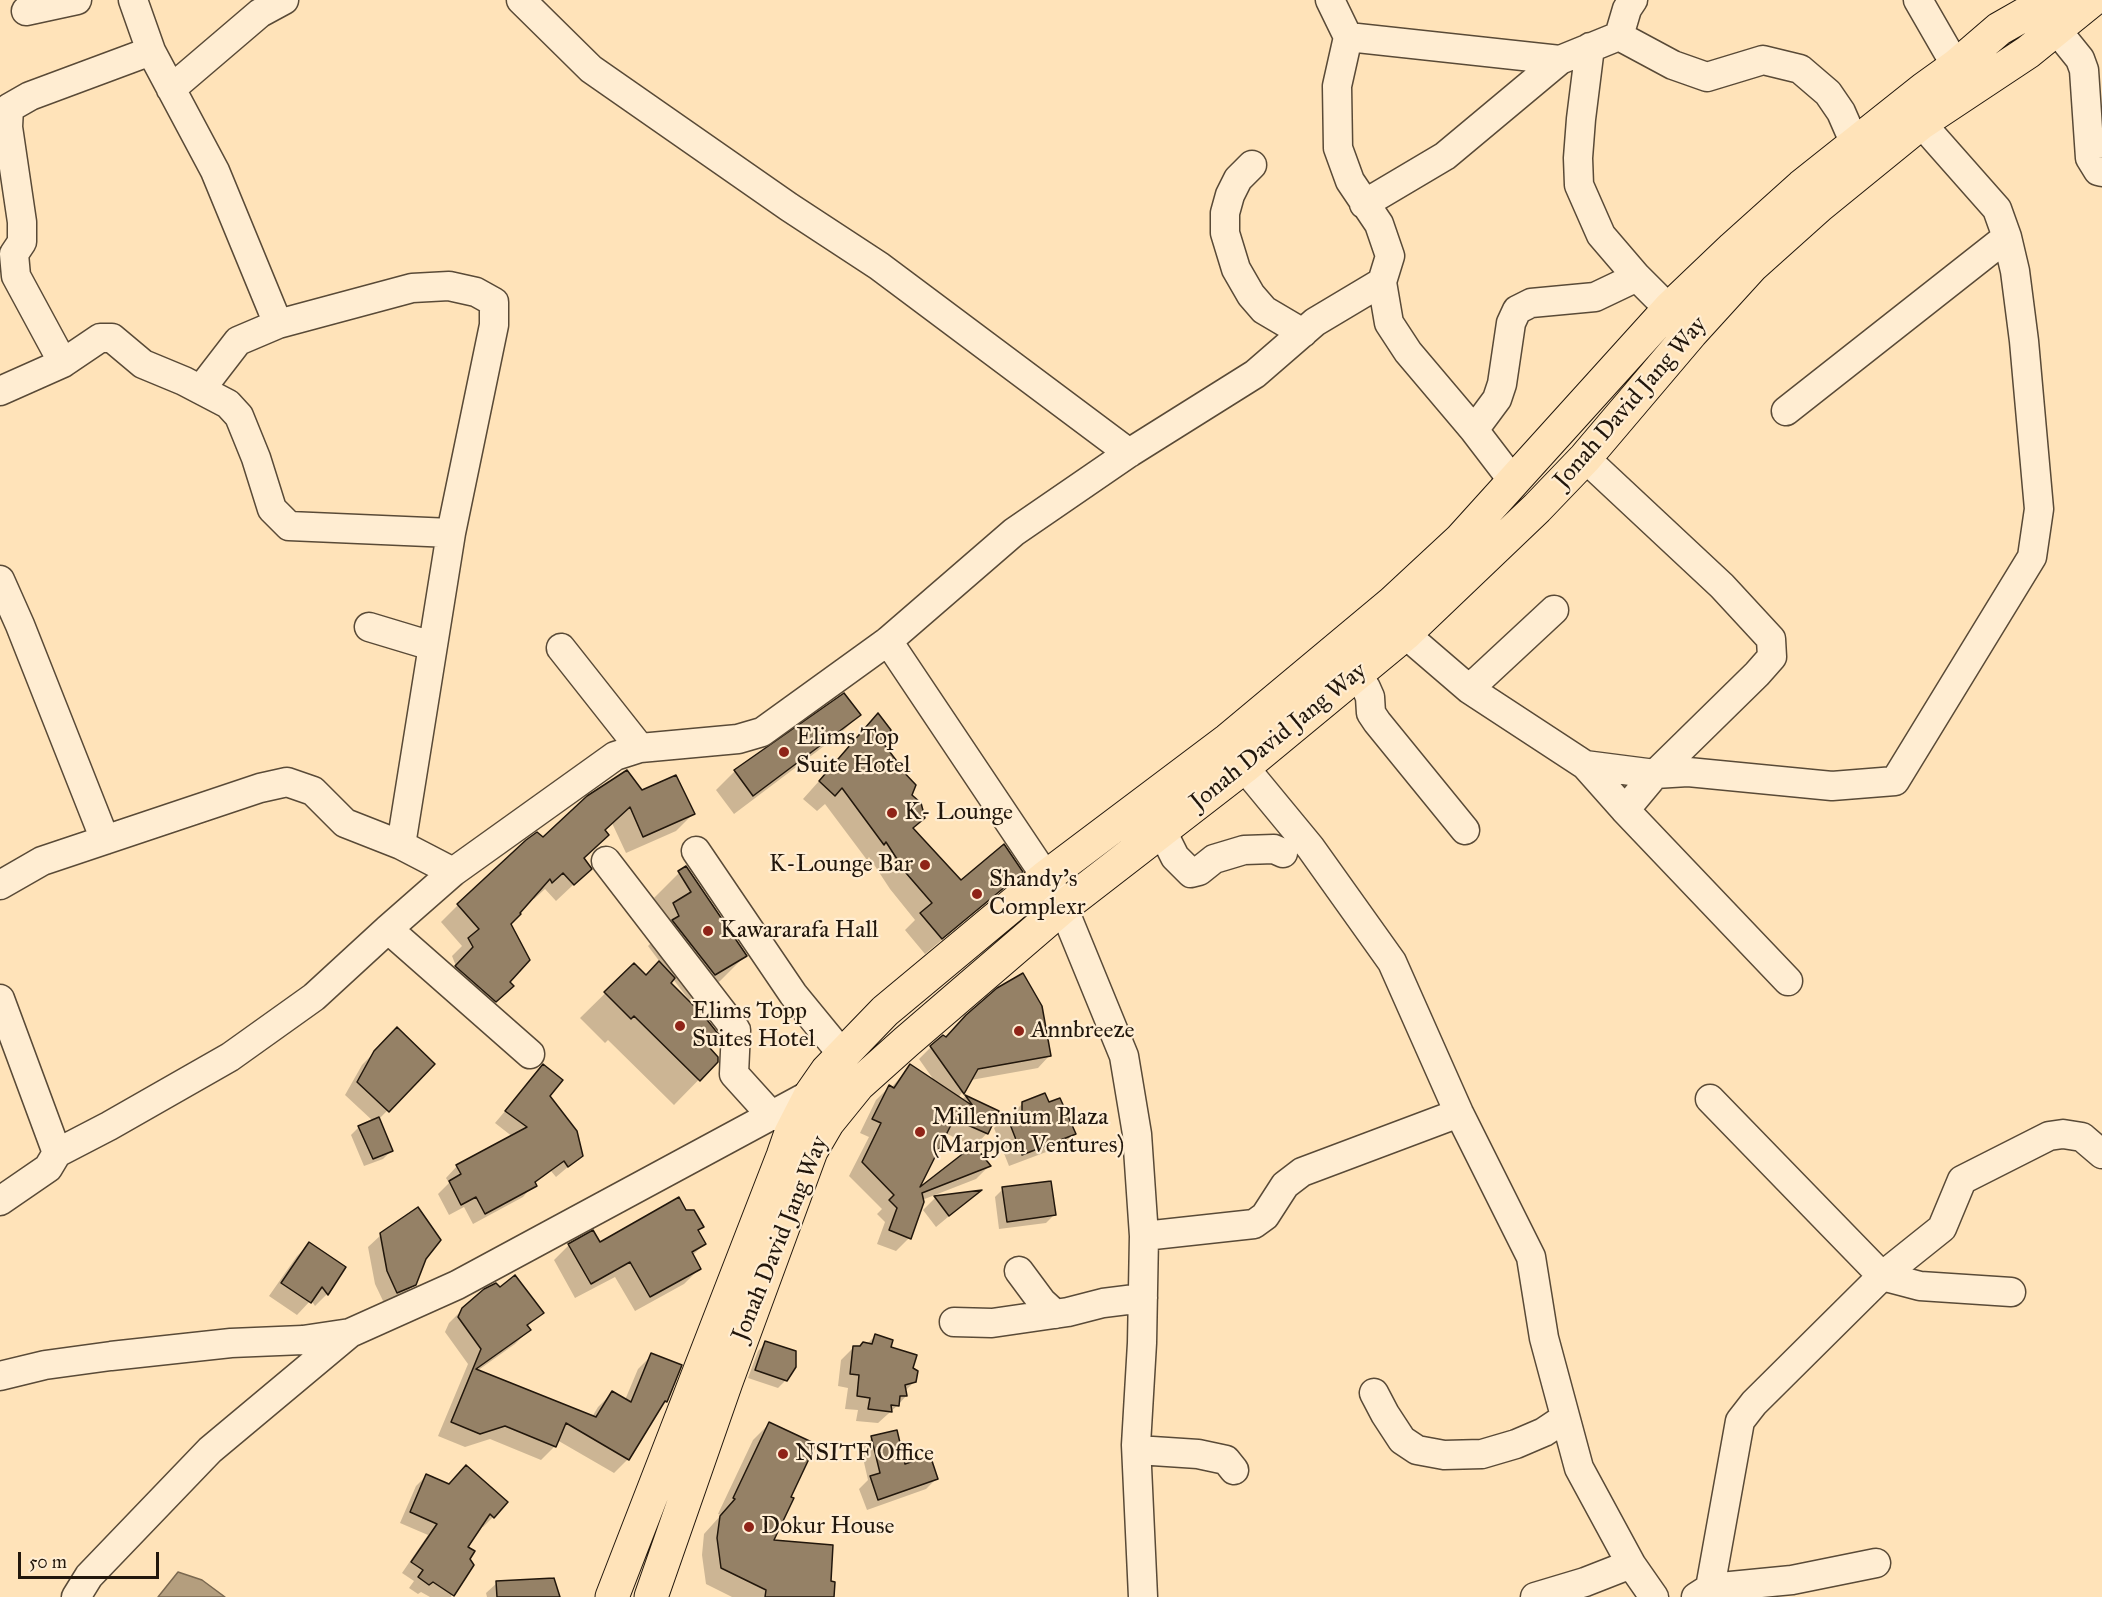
<!DOCTYPE html>
<html>
<head>
<meta charset="utf-8">
<style>
	body { margin:0 }
	#map { position:relative; width:2102px; height:1597px; overflow:hidden; background:#ffe3b9; font-family:"IM FELL Great Primer",serif }
	canvas { display:block }
	.scale { position:absolute; left:18px; top:1552px; width:141px; height:27px; box-sizing:border-box; border:3px solid #22170c; border-top:0; padding-left:8px; font-size:18px; line-height:21px; white-space:nowrap; color:#22170c; -webkit-text-stroke:4px #ffedd2; paint-order:stroke }
</style>
</head>
<body>
<div id="map">
<canvas width="2102" height="1597"></canvas>
<div class="scale">50 m</div>
</div>
<script>
const ctx = document.querySelector('canvas').getContext('2d');
ctx.lineJoin = 'round';
function paint(path, color) {
  ctx.fillStyle = color;
  ctx.fill(path, 'evenodd');
}
function shape(rows) {
  const path = new Path2D();
  for (const r of rows) {
    path.moveTo(r[0], r[1]);
    for (let i = 2; i < r.length; i += 2) path.lineTo(r[i], r[i + 1]);
  }
  return path;
}
function trace(path, color, width, dash) {
  ctx.strokeStyle = color;
  ctx.lineWidth = width;
  ctx.lineCap = dash ? 'butt' : 'round';
  ctx.setLineDash(dash || []);
  ctx.stroke(path);
}
function write(font, color, halo, rows, align = 'center') {
  ctx.font = font + ' "IM FELL Great Primer",serif';
  ctx.lineWidth = 4.5;
  ctx.setLineDash([]);
  ctx.textBaseline = 'middle';
  ctx.strokeStyle = halo;
  ctx.fillStyle = color;
  for (const [text, x, y, turn = 0] of rows) {
    ctx.save();
    ctx.translate(x, y);
    ctx.rotate((+turn || 0) * Math.PI / 180);
    ctx.textAlign = isNaN(turn) ? turn : align;
    if (halo) ctx.strokeText(text, 0, 0);
    ctx.fillText(text, 0, 0);
    ctx.restore();
  }
}
const water = shape([
	[178,1572,202,1580,225,1597,158,1597,178,1572]
]);
paint(water, '#b49e7e');
trace(water, '#7a6850', 1.5);
paint(shape([
	[844,695,859,715,840,734,734,814,716,790,735,771],
	[878,715,882,743,910,795,912,829,960,882,1021,872,1004,888,925,954,905,930,915,920,890,889,869,857,867,860,825,804,817,811,803,799],
	[626,771,641,792,693,814,676,831,626,853,612,823,603,831,583,859,590,869,556,901,545,889,534,899,532,896,509,924,508,982,512,986,478,1018,439,984,456,966,452,956,462,946,441,922,458,905,543,840,588,798],
	[679,873,745,956,720,981,689,1000,673,979,669,983,717,1061,674,1105,608,1040,605,1043,580,1018,634,965,646,977,660,962,648,946,653,941,664,914,654,898],
	[397,1029,433,1064,378,1120,391,1151,383,1159,364,1166,351,1135,359,1127,373,1121,345,1095,362,1065],
	[931,1047,1050,1055,1038,1068,971,1080,958,1098,961,1100,965,1097,997,1111,987,1133,974,1147,989,1166,976,1179,922,1200,909,1238,896,1251,877,1244,885,1222,877,1214,882,1209,849,1176,869,1137,860,1133,876,1100,889,1087,891,1088,910,1066,936,1083,919,1059],
	[945,1133,974,1147,916,1192],
	[543,1066,548,1096,582,1155,556,1177,551,1171,534,1184,523,1197,473,1224,464,1207,449,1215,438,1194,449,1183,446,1178,457,1166,513,1137,495,1123],
	[1023,1103,1048,1104,1074,1133,1062,1146,1009,1166,994,1128,1006,1116,1009,1117],
	[1003,1189,1054,1215,1046,1223,999,1229,995,1197],
	[978,1192,936,1227,923,1210,935,1198],
	[685,1212,702,1227,697,1232,704,1244,692,1256,699,1269,684,1284,635,1311,615,1277,575,1298,554,1260,569,1245,599,1244],
	[381,1235,415,1284,401,1297,385,1305,375,1284,368,1247],
	[309,1244,344,1268,327,1294,315,1306,311,1300,297,1315,269,1296,297,1256],
	[463,1309,542,1312,527,1327,529,1330,515,1344,477,1371,592,1417,598,1407,612,1393,625,1400,638,1369,652,1355,666,1401,657,1410,628,1459,614,1473,557,1440,555,1446,541,1460,490,1439,465,1447,438,1436,468,1364,445,1332,449,1323],
	[875,1336,911,1368,914,1382,905,1391,906,1396,898,1405,878,1423,856,1421,858,1410,845,1409,848,1388,838,1386,841,1360,854,1347,859,1348,867,1344],
	[766,1343,786,1380,778,1388,748,1378,758,1351],
	[769,1424,789,1498,772,1541,829,1583,832,1597,732,1597,706,1584,702,1555,704,1534,721,1515,718,1514,753,1440],
	[872,1438,904,1466,937,1478,926,1489,867,1510,859,1489,868,1480,861,1449],
	[426,1476,449,1486,456,1477,493,1517,483,1527,481,1525,466,1547,451,1597,430,1597,421,1592,418,1594,409,1588,414,1581,402,1573,428,1535,400,1523,416,1486],
	[497,1583,559,1597,487,1597,486,1593]
]), '#0003');
const building = shape([
	[844,693,861,715,753,796,734,770,844,693],
	[878,713,891,730,883,743,899,764,897,765,916,785,912,795,921,803,925,818,913,828,961,880,1004,844,1023,872,942,939,920,913,932,903,906,873,886,842,884,845,842,788,835,796,819,781,878,713],
	[627,770,642,790,676,775,695,814,643,837,630,807,605,830,609,835,584,858,592,869,574,885,563,873,552,883,550,879,520,913,521,914,511,924,530,960,510,982,514,986,496,1002,455,966,473,947,468,938,479,929,457,904,526,840,537,832,543,837,587,796,627,770],
	[686,866,747,956,715,975,672,920,679,916,673,903,691,892,678,871,686,866],
	[659,961,675,978,671,983,704,1016,719,1035,709,1047,718,1057,718,1062,700,1081,634,1016,631,1019,604,992,634,963,646,975,659,961],
	[1023,973,1042,1006,1051,1056,978,1069,964,1094,930,1046,943,1035,946,1037,966,1015,997,988,1023,973],
	[397,1027,435,1064,389,1112,357,1082,374,1051,397,1027],
	[543,1064,563,1080,550,1096,577,1131,583,1156,568,1167,564,1161,535,1182,537,1186,485,1214,476,1197,461,1205,449,1181,461,1174,456,1165,527,1127,505,1111,543,1064],
	[910,1064,973,1106,965,1095,999,1111,988,1134,954,1119,920,1187,974,1145,991,1166,922,1193,924,1202,911,1239,889,1230,897,1208,889,1200,894,1195,862,1162,881,1123,872,1119,889,1085,894,1088,910,1064],
	[1045,1093,1049,1102,1060,1098,1076,1134,1022,1155,1006,1114,1022,1121,1022,1102,1045,1093],
	[379,1117,393,1151,373,1159,358,1126,379,1117],
	[1051,1181,1056,1215,1007,1222,1002,1187,1051,1181],
	[982,1190,949,1216,934,1196,982,1190],
	[679,1197,686,1210,694,1210,704,1227,698,1230,706,1244,692,1252,701,1269,650,1297,630,1262,591,1284,568,1244,593,1230,600,1242,679,1197],
	[418,1207,441,1240,426,1259,416,1285,397,1293,387,1271,380,1233,418,1207],
	[309,1242,346,1267,328,1295,322,1287,311,1303,281,1283,309,1242],
	[515,1275,544,1313,527,1325,531,1330,476,1369,596,1417,612,1391,631,1402,651,1353,682,1365,667,1402,665,1401,629,1460,566,1423,556,1447,505,1426,480,1434,451,1422,481,1349,458,1317,462,1308,484,1289,496,1283,500,1287,515,1275],
	[875,1334,893,1340,891,1347,917,1355,913,1368,918,1371,916,1382,905,1385,907,1396,900,1396,899,1406,891,1405,892,1412,868,1409,870,1398,857,1396,859,1375,850,1374,853,1346,860,1346,863,1342,872,1344,875,1334],
	[765,1341,796,1351,796,1367,787,1381,755,1370,765,1341],
	[769,1422,816,1444,791,1497,794,1498,774,1540,833,1545,831,1581,835,1582,834,1597,765,1597,766,1590,721,1568,717,1538,720,1516,735,1499,733,1498,769,1422],
	[897,1430,905,1464,930,1455,938,1479,878,1500,870,1476,880,1473,871,1436,897,1430],
	[466,1465,508,1502,494,1518,490,1514,468,1547,475,1551,470,1559,474,1565,454,1596,433,1582,429,1585,418,1577,423,1570,411,1562,437,1524,410,1512,426,1474,449,1484,466,1465],
	[554,1578,560,1597,497,1597,496,1581,554,1578]
]);
paint(building, '#958166');
trace(building, '#22170c', 1.5);
const minor = shape([
	[133,0,151,51,215,171,278,324,412,288,449,286,476,292,494,302,494,325,451,533,401,845],
	[521,0,591,69,789,207,879,266,1129,453],
	[1330,0,1348,37,1337,86,1338,148,1350,181,1379,224,1390,256,1382,282,1389,323,1408,352,1474,430,1513,481],
	[1918,0,1956,66],
	[26,11,77,0],
	[2055,28,2080,59,2084,70,2090,158,2098,171,2102,172],
	[1619,36,1627,9,1633,0],
	[1348,37,1560,60,1619,36,1673,65,1707,77,1763,60,1800,69,1828,93,1841,112,1855,144],
	[1590,47,1581,119,1578,158,1579,185,1601,235,1637,277,1669,309],
	[171,89,260,13,284,0],
	[1252,165,1238,179,1230,195,1225,213,1225,233,1236,269,1251,295,1264,310,1303,333],
	[1364,204,1445,156,1560,60],
	[63,363,16,276,14,254,22,242,22,222,8,127,9,108,30,96,151,51],
	[201,389,238,341,278,324],
	[0,391,63,363,100,338,112,338,143,364,184,381,228,404,239,416,256,458,272,509,289,526,451,533],
	[1786,411,2007,237],
	[1474,430,1497,399,1502,384,1511,323,1517,310,1531,303,1595,297,1637,277],
	[1585,458,1722,586,1771,639,1772,657,1757,674,1655,774,1625,810],
	[0,580,20,625,105,840],
	[369,627,432,646],
	[1405,634,1469,689,1585,765,1625,810,1788,981],
	[888,641,1046,877,1063,907,1124,1056,1137,1134,1144,1236,1142,1343,1136,1445,1143,1597],
	[561,648,640,748],
	[1356,674,1366,688,1370,697,1371,713,1377,722,1465,830],
	[1469,689,1554,610],
	[1585,765,1655,774,1688,772,1832,786,1895,781,2032,557,2039,509,2024,341,2015,271,2007,237,1997,209,1921,123],
	[1244,767,1310,847,1392,962,1459,1113,1531,1257,1544,1338,1579,1468,1631,1564,1654,1597],
	[1162,831,1175,857,1191,873,1199,871,1214,859,1244,850,1274,849,1283,853],
	[696,851,793,994,843,1055],
	[606,861,736,1030,734,1074,772,1116],
	[0,885,42,861,260,788,287,782,313,791,345,823,401,845,453,872],
	[0,999,57,1153,48,1168,0,1201],
	[530,1054,388,929,453,872,615,756,640,748,738,739,762,732,888,641,1014,532,1129,453,1255,374,1315,322,1382,282],
	[1710,1099,1882,1276,1920,1286,2011,1292],
	[57,1153,109,1126,230,1057,314,997,388,929],
	[1144,1236,1254,1224,1265,1216,1285,1185,1302,1172,1459,1113],
	[1019,1271,1042,1302,1055,1314],
	[954,1322,992,1323,1068,1312,1103,1303,1143,1298],
	[0,1376,45,1365,111,1356,231,1343,303,1340,350,1333,457,1285,811,1094],
	[1374,1393,1385,1414,1402,1440,1417,1450,1444,1455,1482,1454,1516,1444,1544,1432,1565,1418],
	[1137,1450,1198,1454,1226,1460,1234,1470],
	[1710,1588,1792,1580,1876,1563],
	[76,1597,89,1576,210,1450,350,1333],
	[1535,1597,1585,1582,1631,1564],
	[1696,1597,1710,1588,1740,1421,1754,1403,1882,1276,1942,1228,1962,1180,2049,1136,2063,1134,2082,1137,2102,1154]
]);
const major = shape([
	[612,1597,783,1156,791,1133,811,1094,827,1071,885,1011,1046,877,1228,740,1391,604,1461,539,1669,309,1733,248,1802,186,1924,89,1956,66,1999,29,2050,0],
	[651,1597,726,1382,811,1151,828,1122,858,1085,906,1042,1063,907,1244,767,1405,634,1537,508,1585,458,1691,333,1752,266,1819,206,1921,123,2028,52,2092,0]
]);
trace(minor, '#594a37', 31);
trace(major, '#22170c', 35);
trace(minor, '#ffedd2', 28);
trace(major, '#ffe3b9', 33);
for (const [x, y, r, color] of [
	[784,752,6,"#8f2418"],
	[892,813,6,"#8f2418"],
	[925,865,6,"#8f2418"],
	[977,894,6,"#8f2418"],
	[708,931,6,"#8f2418"],
	[680,1026,6,"#8f2418"],
	[1019,1031,6,"#8f2418"],
	[920,1132,6,"#8f2418"],
	[783,1454,6,"#8f2418"],
	[749,1527,6,"#8f2418"]
]) {
  const dot = new Path2D();
  dot.arc(x, y, r, 0, 2 * Math.PI);
  ctx.fillStyle = color;
  ctx.fill(dot);
  trace(dot, '#ffedd2', 2);
}
write('24px', '#22170c', '#ffedd2', [
	["Jonah David Jang Way",1631,403,-49],
	["Jonah David Jang Way",1279,737,-39],
	["Jonah David Jang Way",781,1239,-68]
]);
write('24px', '#22170c', '#ffedd2', [
	["Elims Top",796,738],
	["Suite Hotel",796,766],
	["K- Lounge",904,813],
	["K-Lounge Bar",913,865,"right"],
	["Shandy's",989,880],
	["Complexr",989,908],
	["Kawararafa Hall",720,931],
	["Elims Topp",692,1012],
	["Suites Hotel",692,1040],
	["Annbreeze",1031,1031],
	["Millennium Plaza",932,1118],
	["(Marpjon Ventures)",932,1146],
	["NSITF Office",795,1454],
	["Dokur House",761,1527]
], 'left');
</script>
</body>
</html>
